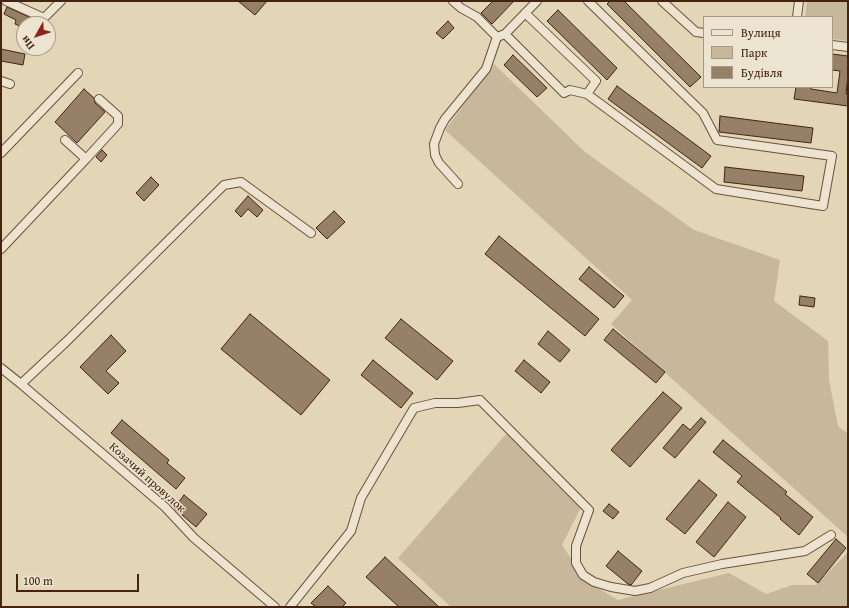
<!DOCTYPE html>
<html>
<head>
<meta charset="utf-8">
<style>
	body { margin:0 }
	#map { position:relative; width:849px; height:608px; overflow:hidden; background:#e2d6b7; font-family:"Gentium Book Plus",serif }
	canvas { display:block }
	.frame { position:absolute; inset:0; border:2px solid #442312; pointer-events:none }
	.legend { position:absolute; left:703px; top:16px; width:130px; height:72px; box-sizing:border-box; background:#ece4d0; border:1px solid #a99784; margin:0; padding:5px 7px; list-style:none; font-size:12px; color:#442312 }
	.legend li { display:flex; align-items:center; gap:8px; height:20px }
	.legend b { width:20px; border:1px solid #a99784 }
	.north { position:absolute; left:16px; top:16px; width:40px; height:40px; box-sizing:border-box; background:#ece4d0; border:1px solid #a99784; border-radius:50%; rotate:231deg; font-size:11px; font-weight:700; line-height:16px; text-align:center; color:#442312 }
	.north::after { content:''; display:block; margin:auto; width:14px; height:18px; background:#8f2418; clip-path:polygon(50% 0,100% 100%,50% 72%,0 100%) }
	.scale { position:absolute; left:16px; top:574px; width:123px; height:18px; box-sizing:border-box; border:2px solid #442312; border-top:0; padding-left:5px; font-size:12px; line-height:14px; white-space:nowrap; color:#442312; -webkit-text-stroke:3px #ece4d0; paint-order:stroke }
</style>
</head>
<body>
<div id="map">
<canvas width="849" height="608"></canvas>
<div class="frame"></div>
<ul class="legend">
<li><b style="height:5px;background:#ece4d0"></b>Вулиця</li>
<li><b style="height:11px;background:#c7b89b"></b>Парк</li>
<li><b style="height:11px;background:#968068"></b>Будівля</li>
</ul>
<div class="north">Пн</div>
<div class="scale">100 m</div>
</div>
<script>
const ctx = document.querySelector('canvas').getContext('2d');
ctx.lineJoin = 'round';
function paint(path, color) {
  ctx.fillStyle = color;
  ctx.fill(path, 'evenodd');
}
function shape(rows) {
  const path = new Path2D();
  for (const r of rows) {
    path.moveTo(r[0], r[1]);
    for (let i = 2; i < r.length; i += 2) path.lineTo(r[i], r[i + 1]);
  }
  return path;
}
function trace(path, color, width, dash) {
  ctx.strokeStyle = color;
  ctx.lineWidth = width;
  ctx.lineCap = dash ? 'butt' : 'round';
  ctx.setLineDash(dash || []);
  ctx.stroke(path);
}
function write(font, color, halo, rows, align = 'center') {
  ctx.font = font + ' "Gentium Book Plus",serif';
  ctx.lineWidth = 3;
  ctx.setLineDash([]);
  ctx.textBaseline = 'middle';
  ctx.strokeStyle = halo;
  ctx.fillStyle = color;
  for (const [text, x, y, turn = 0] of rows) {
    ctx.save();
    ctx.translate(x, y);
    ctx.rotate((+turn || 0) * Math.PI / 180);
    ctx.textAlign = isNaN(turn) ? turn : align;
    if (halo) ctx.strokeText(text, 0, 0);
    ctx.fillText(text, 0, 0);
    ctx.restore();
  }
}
paint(shape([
	[807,1,848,1,848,41,832,39,832,17,805,17],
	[494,64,585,152,694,230,780,260,774,301,828,341,829,380,838,426,848,434,848,537,611,324,632,300,445,130],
	[508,432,581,507,562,545,586,581,618,600,729,573,766,594,792,585,816,585,848,552,848,607,451,607,398,558]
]), '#c7b89b');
const building = shape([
	[238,1,267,1,255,15,238,1],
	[493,1,514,1,492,24,481,13,493,1],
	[610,1,624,1,701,77,690,87,607,4,610,1],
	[7,7,42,23,48,24,24,24,24,28,15,24,16,20,4,14,7,7],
	[558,10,617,68,607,80,547,21,558,10],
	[448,21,454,28,443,39,436,33,448,21],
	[1,49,25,54,23,65,1,61,1,49],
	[832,54,848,56,848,75,846,94,848,94,848,106,794,99,796,87,811,87,811,89,837,93,840,71,832,70,832,54],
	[513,55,547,88,537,97,504,65,513,55],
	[617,86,711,156,702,168,608,99,617,86],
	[84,89,94,98,95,103,105,112,77,143,55,122,84,89],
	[720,116,813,128,811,143,719,132,720,116],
	[102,150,107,155,101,162,96,157,102,150],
	[725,167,804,176,802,191,724,182,725,167],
	[151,177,159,185,144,201,136,193,151,177],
	[248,196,263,210,257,217,248,209,241,217,235,211,248,196],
	[334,211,345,222,327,239,316,228,334,211],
	[499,236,599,319,585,336,485,254,499,236],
	[589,267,624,296,614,308,579,279,589,267],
	[800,296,815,298,814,307,799,305,800,296],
	[250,314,330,380,301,415,221,349,250,314],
	[401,319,453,361,437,380,385,338,401,319],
	[613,329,665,372,656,383,604,340,613,329],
	[548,331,570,350,560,362,538,344,548,331],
	[111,335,126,351,106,371,119,383,108,394,80,367,111,335],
	[373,360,413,393,401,408,361,375,373,360],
	[524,360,550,382,541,393,515,371,524,360],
	[663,392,682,408,630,467,611,450,663,392],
	[701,418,706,422,675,458,663,448,683,424,690,430,701,418],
	[122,420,169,460,167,463,185,478,176,489,111,433,122,420],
	[723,440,787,492,785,494,813,517,799,535,780,519,781,518,737,482,742,476,713,452,723,440],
	[699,480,717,495,685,534,666,519,699,480],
	[184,495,207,514,196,527,174,508,184,495],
	[728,502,746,517,714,557,696,542,728,502],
	[609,504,619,512,613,519,603,511,609,504],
	[836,539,846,548,818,583,807,574,836,539],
	[618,551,642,571,631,585,628,584,606,566,618,551],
	[385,557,439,607,399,607,366,577,385,557],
	[328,586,346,603,342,607,316,607,311,603,328,586]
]);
paint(building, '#968068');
trace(building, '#442312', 1);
const minor = shape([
	[6,1,44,18,61,1],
	[453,1,461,8,477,17,497,37,505,34,537,1],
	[662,1,696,32,704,33],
	[525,13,596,81,587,94,716,189,823,206,832,156,717,140,703,113,588,1],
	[797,17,799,1],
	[505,34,564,93,570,90,587,94],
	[832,45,848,47],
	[1,81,10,84],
	[1,153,78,73],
	[86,159,118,124,118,116,99,99],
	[458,184,439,163,435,155,434,144,440,128,445,119,486,69,497,37],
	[1,249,86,159,65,140],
	[1,368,21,384,165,507,194,538,275,607],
	[21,384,67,341,224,185,241,182,311,233],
	[290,607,351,531,361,498,414,408,435,403,458,403,480,400,589,510,576,546,576,563,583,575,594,582,611,587,635,591,650,588,683,573,722,564,805,551,831,535]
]);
trace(minor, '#6c503b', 10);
trace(minor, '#ece4d0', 8);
write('12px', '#442312', '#ece4d0', [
	["Козачий провулок",147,478,42]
]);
</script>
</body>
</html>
